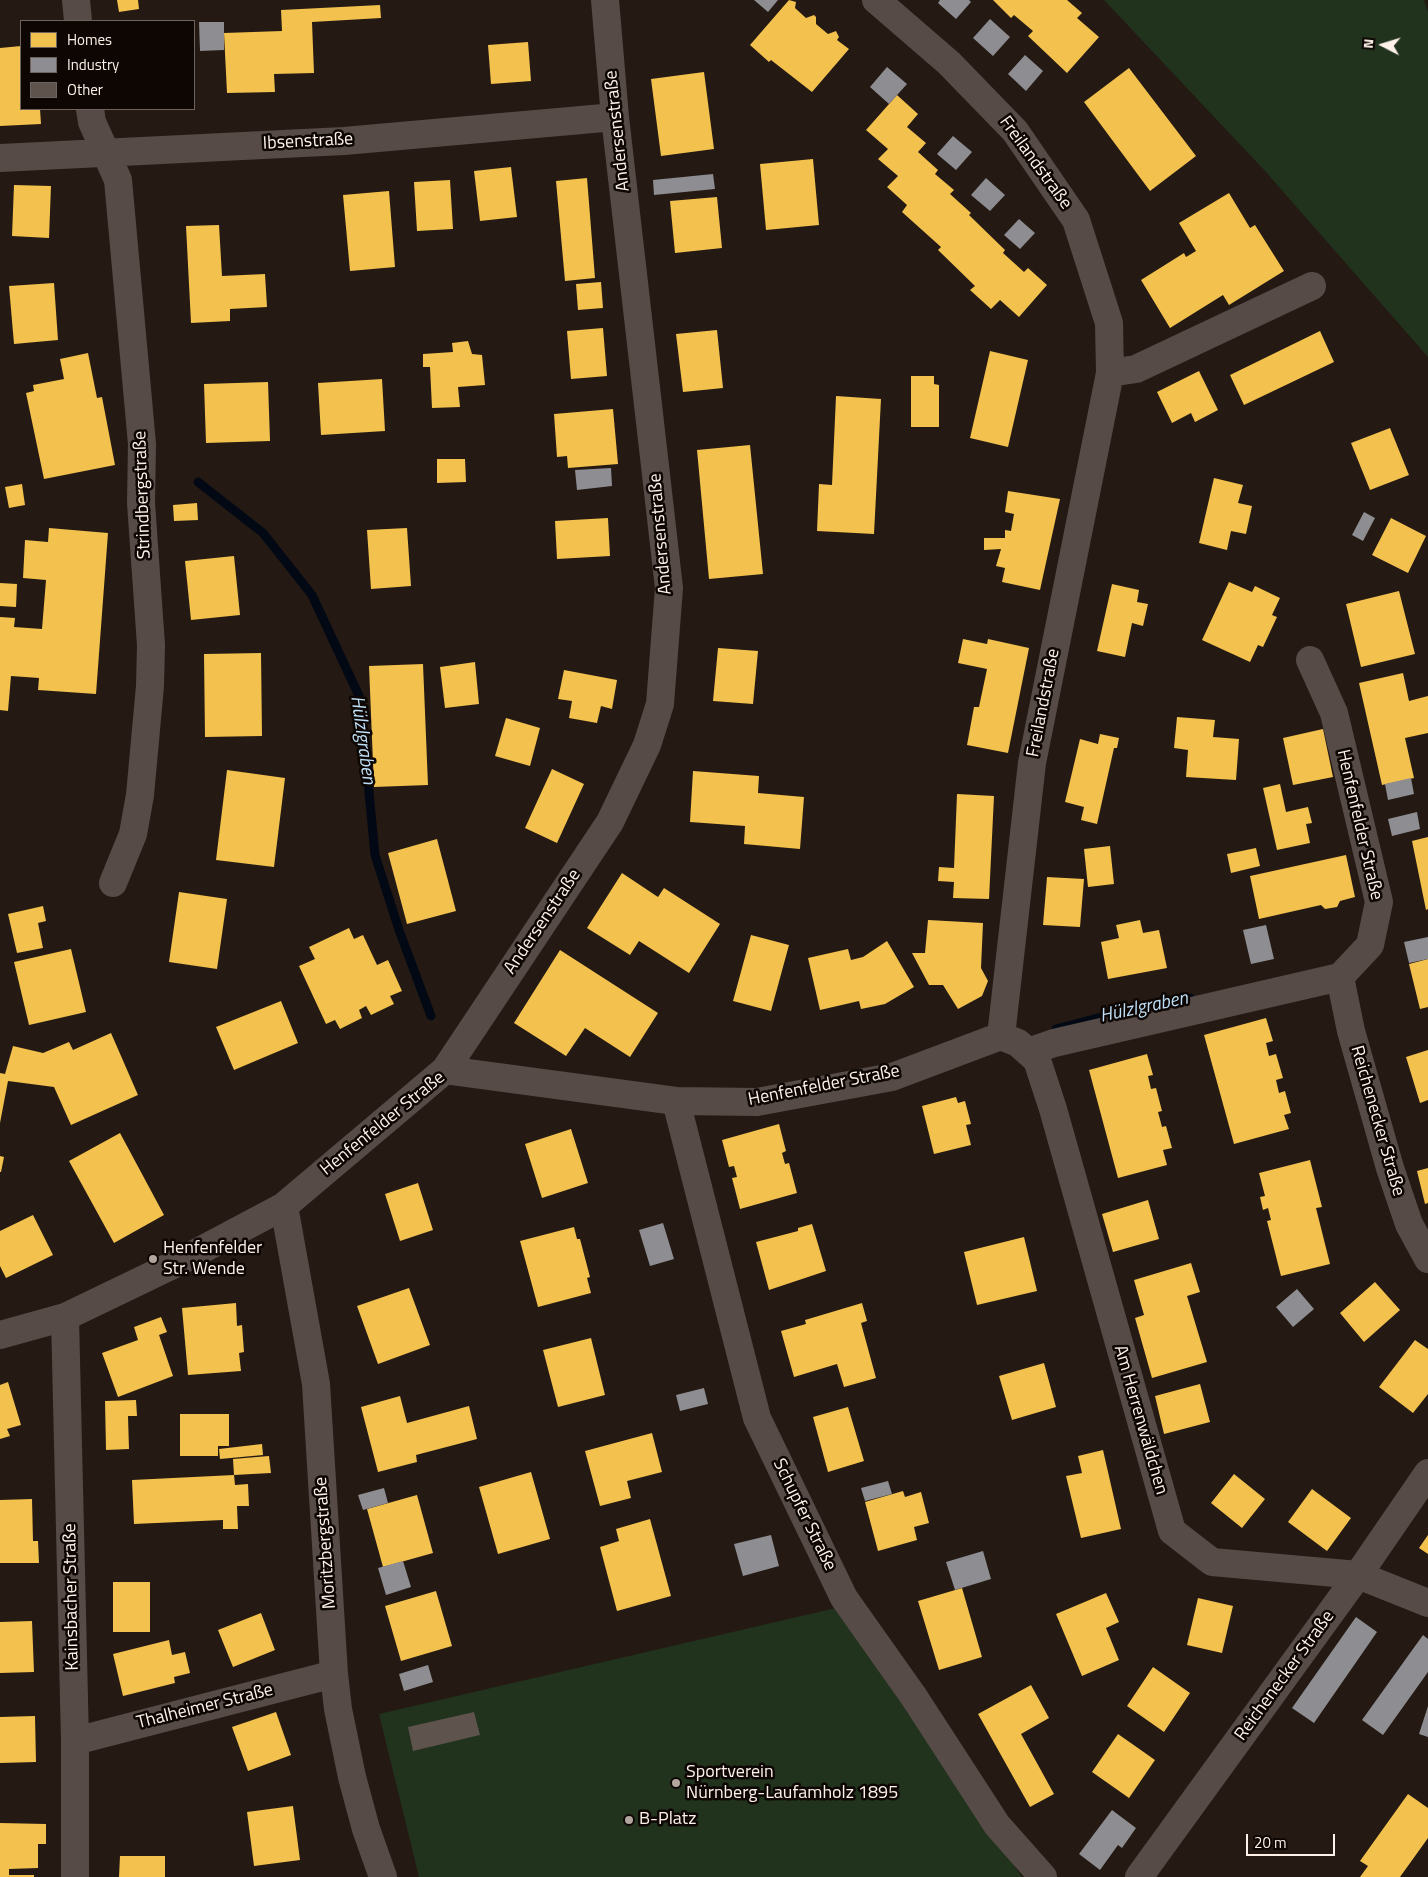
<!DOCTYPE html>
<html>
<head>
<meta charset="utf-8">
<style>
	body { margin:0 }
	#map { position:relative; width:1428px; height:1877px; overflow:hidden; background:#241a13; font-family:"Titillium Web",sans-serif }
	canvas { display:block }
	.legend { position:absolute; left:20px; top:20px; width:175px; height:90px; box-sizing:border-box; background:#0d0603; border:1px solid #6d645f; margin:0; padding:6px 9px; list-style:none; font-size:15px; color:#fef1e9 }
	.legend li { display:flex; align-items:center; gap:10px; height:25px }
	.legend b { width:25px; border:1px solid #6d645f }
	.north { position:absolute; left:1358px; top:20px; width:50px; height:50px; -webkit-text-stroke:4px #0d0603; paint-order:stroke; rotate:275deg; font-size:14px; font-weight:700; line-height:20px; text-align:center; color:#fef1e9 }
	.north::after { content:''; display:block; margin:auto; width:18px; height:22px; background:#fef1e9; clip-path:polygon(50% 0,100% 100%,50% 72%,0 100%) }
	.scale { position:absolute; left:1246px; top:1834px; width:89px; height:22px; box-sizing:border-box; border:2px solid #fef1e9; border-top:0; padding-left:6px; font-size:15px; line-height:18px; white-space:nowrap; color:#fef1e9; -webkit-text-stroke:4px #0d0603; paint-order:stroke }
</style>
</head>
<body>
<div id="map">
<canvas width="1428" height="1877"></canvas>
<ul class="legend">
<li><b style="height:14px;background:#f2c14e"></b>Homes</li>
<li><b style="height:14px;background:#8d8d92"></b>Industry</li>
<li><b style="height:14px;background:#5e534d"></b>Other</li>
</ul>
<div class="north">N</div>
<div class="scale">20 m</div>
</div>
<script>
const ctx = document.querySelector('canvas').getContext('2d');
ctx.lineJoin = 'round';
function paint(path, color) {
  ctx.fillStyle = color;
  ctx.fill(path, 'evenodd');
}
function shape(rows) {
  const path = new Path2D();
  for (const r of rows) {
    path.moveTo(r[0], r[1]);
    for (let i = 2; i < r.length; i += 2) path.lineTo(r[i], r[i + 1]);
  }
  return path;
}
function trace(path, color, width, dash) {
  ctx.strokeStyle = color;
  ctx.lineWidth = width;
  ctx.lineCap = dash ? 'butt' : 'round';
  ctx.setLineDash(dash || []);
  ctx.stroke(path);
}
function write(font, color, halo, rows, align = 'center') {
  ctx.font = font + ' "Titillium Web",sans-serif';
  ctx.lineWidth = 5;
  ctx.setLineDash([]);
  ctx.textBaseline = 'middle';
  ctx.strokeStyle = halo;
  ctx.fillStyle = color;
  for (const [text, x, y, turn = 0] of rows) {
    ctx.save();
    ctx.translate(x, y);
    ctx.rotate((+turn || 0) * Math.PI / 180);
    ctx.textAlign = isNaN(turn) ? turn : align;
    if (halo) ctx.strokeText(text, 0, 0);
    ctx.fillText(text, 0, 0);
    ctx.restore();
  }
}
paint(shape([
	[1104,0,1424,0,1428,12,1428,357,1265,171],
	[836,1608,1022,1877,419,1877,379,1714]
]), '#21321d');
paint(shape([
	[117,0,138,0,139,9,119,12],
	[789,0,796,2,795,8,806,18,814,15,816,17,816,24,828,34,836,31,839,37,837,40,849,49,812,92,771,60,769,62,750,45],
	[993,0,1067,0,1082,13,1077,18,1099,37,1067,73,1028,36,1033,31,1014,15,1011,18],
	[380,5,381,18,312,22,314,73,274,74,275,92,227,93,224,33,282,31,281,10],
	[528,42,531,81,491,84,488,45],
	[21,46,21,109,40,109,41,124,0,126,0,48],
	[1129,68,1196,156,1150,191,1084,102],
	[704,72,714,149,661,156,651,79],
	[897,95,918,114,907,127,926,143,918,152,938,170,935,174,954,190,950,194,971,213,969,215,1005,250,1003,253,1024,272,1028,268,1047,285,1019,317,1000,300,991,309,970,290,975,286,938,250,941,247,902,212,907,205,887,187,898,176,878,159,888,149,866,130],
	[813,159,819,225,766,230,760,164],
	[511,167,517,217,480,221,474,171],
	[587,178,595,278,565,281,556,181],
	[450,180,453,229,417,231,414,182],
	[14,185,51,186,49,238,12,236],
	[389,191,395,267,350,271,343,195],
	[1229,193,1250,228,1255,225,1284,271,1229,305,1223,295,1170,328,1141,280,1184,253,1186,257,1196,251,1179,223],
	[717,197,722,248,675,253,670,201],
	[219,225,222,276,265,274,267,307,230,309,230,321,191,323,186,226],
	[601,282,603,308,578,310,576,284],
	[54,283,58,340,14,344,9,286],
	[603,328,607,376,571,379,567,331],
	[717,330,723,388,683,392,676,334],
	[1320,331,1334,362,1244,405,1230,375],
	[468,341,472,354,482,355,485,385,458,387,460,407,432,408,430,367,423,367,423,354,453,352,452,343],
	[990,351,1028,360,1008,447,970,438],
	[88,353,97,398,102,397,115,465,44,479,26,393,34,391,33,385,64,379,60,359],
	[1199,371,1218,410,1195,422,1191,413,1172,423,1157,392],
	[911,376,934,376,934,384,939,385,939,427,911,427],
	[382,379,385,431,321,435,318,383],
	[268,382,270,441,206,443,204,384],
	[836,396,881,399,874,534,817,531,819,484,832,485],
	[613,409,618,464,568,468,567,456,557,457,554,414],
	[1390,428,1409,475,1370,490,1351,443],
	[750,445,763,574,709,579,697,450],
	[437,459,465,459,466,482,437,483],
	[1214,478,1243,485,1238,503,1252,506,1246,534,1231,531,1227,550,1199,543],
	[22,484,25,505,9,508,5,487],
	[1008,491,1060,499,1040,590,1002,582,1005,568,996,566,1001,549,984,550,984,538,1005,538,1005,530,1011,531,1014,514,1005,512],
	[197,503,198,520,174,521,173,505],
	[608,518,610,556,557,559,555,521],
	[1391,518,1426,536,1408,573,1372,555],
	[49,528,108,533,96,694,38,690,39,678,11,676,8,711,0,710,0,617,15,618,14,627,42,629,46,580,23,578,25,540,48,542],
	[407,528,411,586,371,589,367,530],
	[234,556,240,615,191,620,185,561],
	[1229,582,1252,592,1255,586,1280,598,1272,615,1277,617,1263,647,1258,645,1250,662,1202,640],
	[0,583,17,584,16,607,0,606],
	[1112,584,1139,590,1137,602,1148,604,1143,626,1132,623,1125,657,1097,651],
	[1399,591,1415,654,1361,667,1346,604],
	[963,639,987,644,988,639,1029,648,1008,753,967,745,974,707,979,707,987,669,958,663],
	[718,648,758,651,753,704,713,701],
	[261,653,262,736,205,737,204,654],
	[475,662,479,704,445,708,440,667],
	[423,664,428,785,374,787,369,666],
	[564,670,617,680,612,709,601,706,597,723,569,718,572,701,558,699],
	[1403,673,1409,701,1428,696,1428,733,1405,738,1414,778,1382,785,1359,683],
	[1177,717,1215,720,1213,737,1239,739,1236,780,1186,777,1188,750,1174,748],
	[506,718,540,728,530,766,495,756],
	[1323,729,1333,777,1293,785,1283,738],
	[1100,734,1119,738,1117,748,1114,748,1097,824,1081,820,1084,807,1065,802,1080,739,1098,744],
	[552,769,584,784,557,843,525,828],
	[227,770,285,778,274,867,216,860],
	[693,771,759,776,758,793,804,797,800,849,744,844,745,826,690,822],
	[1280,784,1286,812,1308,807,1312,823,1306,824,1310,843,1277,850,1263,788],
	[957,794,994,796,989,899,953,898,954,882,938,881,939,867,954,868],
	[1428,837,1428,909,1426,910,1412,841],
	[437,839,456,911,407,924,388,853],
	[1110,846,1114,884,1088,887,1084,849],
	[1256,848,1260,866,1231,873,1227,854],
	[1346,855,1355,897,1340,901,1337,907,1325,909,1321,905,1259,919,1250,876],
	[622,873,658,897,664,888,720,924,689,973,639,941,630,955,587,928],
	[1047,877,1084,879,1080,927,1043,925],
	[179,892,227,899,217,969,169,962],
	[43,906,46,921,38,923,43,948,17,953,8,914],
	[928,920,983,923,981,968,988,981,982,996,958,1009,943,985,929,985,912,953,925,953],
	[1140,920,1143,933,1159,930,1167,968,1108,979,1101,942,1119,938,1116,925],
	[349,928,354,939,363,935,377,965,388,960,402,991,390,996,394,1004,371,1015,366,1006,359,1010,362,1018,340,1029,335,1020,326,1024,299,966,315,959,309,947],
	[751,935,789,945,771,1011,733,1001],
	[887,941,914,987,885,1004,861,1009,859,1001,820,1010,808,958,848,949,851,960,863,957],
	[71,949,86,1012,29,1025,14,962],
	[560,950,658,1013,630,1057,585,1028,566,1056,514,1023],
	[1428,959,1428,1007,1420,1009,1409,964],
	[281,1001,298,1043,234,1070,216,1027],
	[1266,1018,1273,1041,1266,1043,1269,1056,1276,1054,1283,1078,1276,1080,1279,1093,1285,1091,1291,1113,1284,1115,1289,1129,1234,1144,1204,1035],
	[111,1033,138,1095,71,1125,54,1087,8,1081,0,1123,0,1073,5,1074,13,1046,43,1053,69,1042,73,1050],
	[1428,1050,1428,1100,1420,1103,1406,1057],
	[1147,1054,1153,1075,1148,1076,1151,1089,1156,1088,1162,1111,1158,1112,1162,1127,1166,1126,1172,1148,1163,1150,1167,1165,1118,1178,1089,1070],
	[956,1097,958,1103,965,1101,971,1124,966,1125,971,1145,934,1154,922,1106],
	[779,1124,786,1151,782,1153,785,1164,789,1163,797,1193,740,1209,732,1178,737,1177,734,1166,729,1167,722,1140],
	[571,1129,588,1183,542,1198,525,1144],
	[120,1133,164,1215,114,1243,69,1161],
	[0,1156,4,1157,1,1172,0,1172],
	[1310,1160,1322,1207,1316,1208,1330,1264,1281,1276,1267,1221,1271,1220,1268,1208,1263,1210,1260,1197,1265,1196,1259,1173],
	[1428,1168,1428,1203,1425,1204,1417,1171],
	[418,1183,433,1230,400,1241,385,1194],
	[1148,1200,1159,1239,1113,1252,1102,1214],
	[33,1215,53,1255,6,1278,0,1266,0,1231],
	[812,1224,826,1271,769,1290,756,1242,798,1231,798,1228],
	[574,1227,577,1239,580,1239,590,1277,587,1278,591,1293,538,1307,520,1241],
	[1024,1237,1037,1291,977,1305,964,1252],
	[1191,1263,1200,1292,1187,1296,1207,1362,1152,1378,1135,1318,1144,1315,1134,1280],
	[1375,1282,1400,1310,1364,1342,1340,1313],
	[409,1288,430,1345,378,1364,357,1306],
	[236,1303,237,1326,242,1325,244,1352,239,1353,241,1371,188,1375,182,1308],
	[862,1303,867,1321,861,1323,876,1378,844,1387,837,1364,794,1377,781,1331,806,1324,805,1320],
	[161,1317,167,1332,159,1335,173,1376,118,1397,102,1353,138,1340,134,1327],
	[591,1338,605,1395,558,1407,543,1350],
	[1415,1340,1428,1349,1428,1394,1413,1413,1379,1387],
	[1044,1363,1056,1407,1012,1420,999,1376],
	[8,1382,21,1425,7,1429,10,1436,0,1439,0,1385],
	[1200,1384,1210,1422,1164,1434,1155,1396],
	[400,1396,407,1423,469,1406,477,1439,416,1455,417,1462,378,1472,361,1407],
	[136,1400,137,1416,128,1416,129,1449,106,1450,105,1401],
	[848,1407,864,1461,828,1472,813,1417],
	[180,1414,229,1414,229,1446,218,1446,218,1456,180,1456],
	[652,1433,662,1472,627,1481,631,1498,600,1506,585,1451],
	[262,1444,263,1455,220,1459,219,1449],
	[1103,1450,1121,1529,1081,1538,1066,1476,1082,1473,1078,1456],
	[269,1456,271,1473,234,1475,233,1459],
	[531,1472,550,1539,498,1554,479,1487],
	[1234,1474,1265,1499,1242,1528,1211,1503],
	[234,1475,235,1485,248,1484,249,1506,237,1506,238,1529,223,1529,223,1520,134,1524,132,1480],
	[1312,1489,1351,1518,1327,1551,1288,1522],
	[903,1491,905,1497,921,1492,929,1523,914,1527,917,1540,878,1551,865,1502],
	[417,1495,433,1553,383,1567,367,1509],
	[32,1499,33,1541,38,1541,39,1563,0,1563,0,1500],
	[650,1519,671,1596,617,1611,600,1547,619,1541,616,1529],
	[1428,1535,1428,1554,1419,1548],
	[113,1582,150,1582,150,1632,113,1632],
	[962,1588,982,1657,939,1670,918,1601],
	[436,1591,452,1646,401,1661,385,1606],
	[1106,1593,1119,1622,1106,1628,1119,1660,1082,1676,1056,1614],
	[1198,1598,1233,1606,1222,1653,1187,1645],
	[261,1613,275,1650,233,1667,218,1630],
	[32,1621,34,1672,0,1673,0,1622],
	[169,1640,172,1655,185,1652,190,1673,174,1677,175,1683,123,1696,113,1654],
	[1153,1667,1190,1693,1164,1732,1127,1706],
	[1031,1685,1049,1718,1021,1734,1054,1794,1030,1807,978,1714],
	[276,1712,291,1755,248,1771,232,1727],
	[35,1716,36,1762,0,1763,0,1717],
	[1118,1734,1155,1760,1129,1798,1092,1772],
	[1408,1794,1428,1808,1428,1838,1400,1877,1360,1877,1368,1866,1360,1861],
	[293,1806,300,1860,254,1866,247,1812],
	[0,1823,46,1824,46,1844,38,1844,38,1868,9,1869,9,1875,34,1875,34,1877,0,1877],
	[120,1856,165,1856,165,1877,119,1877]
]), '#f2c14e');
paint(shape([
	[754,0,778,0,768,12],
	[940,0,969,0,971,2,956,19,938,3],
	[990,19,1010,37,993,56,973,38],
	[199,22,224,22,224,50,200,51],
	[1025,55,1043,71,1026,91,1008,74],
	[887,67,907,84,889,104,870,87],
	[953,136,972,152,956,170,937,154],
	[713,174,715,189,654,195,653,180],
	[986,178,1005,195,990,211,971,195],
	[1019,219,1035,233,1020,249,1004,235],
	[611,468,612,486,577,490,575,470],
	[1364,512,1375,518,1363,541,1352,535],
	[1411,778,1414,794,1388,800,1385,784],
	[1417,812,1420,829,1392,836,1388,819],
	[1266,925,1274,959,1251,964,1243,930],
	[1428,937,1428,959,1409,963,1404,942],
	[663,1223,674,1259,650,1266,639,1230],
	[1297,1289,1314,1309,1293,1327,1276,1307],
	[704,1388,708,1404,680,1411,676,1395],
	[888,1481,892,1494,865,1501,861,1488],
	[384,1488,388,1503,363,1510,358,1495],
	[771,1535,779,1566,743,1576,734,1544],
	[983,1551,991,1579,955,1590,946,1562],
	[403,1561,411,1587,386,1595,378,1568],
	[1356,1617,1377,1632,1314,1723,1292,1708],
	[1423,1635,1428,1639,1428,1672,1383,1735,1362,1720],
	[428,1665,433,1682,404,1691,399,1674],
	[1428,1706,1428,1737,1419,1734],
	[1112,1810,1136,1828,1122,1848,1118,1845,1100,1870,1079,1854]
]), '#8d8d92');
trace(shape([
	[198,482,263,533,312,595,360,698,375,855,399,930,431,1016],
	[1056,1029,1128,1010,1190,998]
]), '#030914', 9);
paint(shape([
	[474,1712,480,1735,413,1751,408,1727]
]), '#5e534d');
trace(shape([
	[76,0,78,21],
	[876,0,949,63,1015,131,1076,220,1109,323,1110,373,1032,763,1001,1036],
	[90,109,92,122,118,180,142,444,141,503,151,645,150,686,140,795,133,834,113,883],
	[0,158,344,141,615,117],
	[1110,373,1136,369,1312,286],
	[1340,977,1351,1031,1390,1168,1409,1224,1428,1259],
	[1028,1052,1054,1043,1340,977,1370,945,1379,902,1334,713,1310,660],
	[445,1070,676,1101,757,1102,892,1077,1001,1036,1018,1043,1037,1060,1053,1109,1172,1531,1212,1562,1358,1575,1428,1603],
	[676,1101,757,1418,844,1598,914,1697,997,1825,1043,1877],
	[284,1206,316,1384,334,1674,338,1709,352,1777,366,1829,383,1877],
	[65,1317,75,1741,75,1877],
	[0,1335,65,1317,175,1264,284,1206,445,1070,610,822,647,745,660,704,669,588,615,117,605,0],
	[75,1741,334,1674],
	[1139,1877,1358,1575,1428,1473]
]), '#574b48', 28);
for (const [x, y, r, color] of [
	[153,1259,5,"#b2a69e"],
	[676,1783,5,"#b2a69e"],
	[629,1820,5,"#b2a69e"]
]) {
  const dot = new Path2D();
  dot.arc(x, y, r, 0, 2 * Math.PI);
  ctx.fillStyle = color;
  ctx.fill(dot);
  trace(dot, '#0d0603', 2);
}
write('18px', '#fef1e9', '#0d0603', [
	["Andersenstraße",618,131,-96],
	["Ibsenstraße",308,142,-3],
	["Freilandstraße",1035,163,54],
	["Strindbergstraße",143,495,-92],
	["Andersenstraße",661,534,-95],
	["Freilandstraße",1044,703,-79],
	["Henfenfelder Straße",1359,825,77],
	["Andersenstraße",543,922,-56],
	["Henfenfelder Straße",824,1086,-11],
	["Reichenecker Straße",1377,1121,74],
	["Henfenfelder Straße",383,1124,-39],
	["Am Herrenwäldchen",1140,1420,74],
	["Schupfer Straße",804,1515,64],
	["Moritzbergstraße",326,1543,-94],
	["Kainsbacher Straße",72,1597,-91],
	["Reichenecker Straße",1285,1676,-54],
	["Thalheimer Straße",205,1707,-14]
]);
write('18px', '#fef1e9', '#0d0603', [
	["Henfenfelder",163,1249],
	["Str. Wende",163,1270],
	["Sportverein",686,1773],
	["Nürnberg-Laufamholz 1895",686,1794],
	["B-Platz",639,1820]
], 'left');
write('italic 19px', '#bedff7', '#0d0603', [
	["Hülzlgraben",362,740,82],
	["Hülzlgraben",1144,1008,-12]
]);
</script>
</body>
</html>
